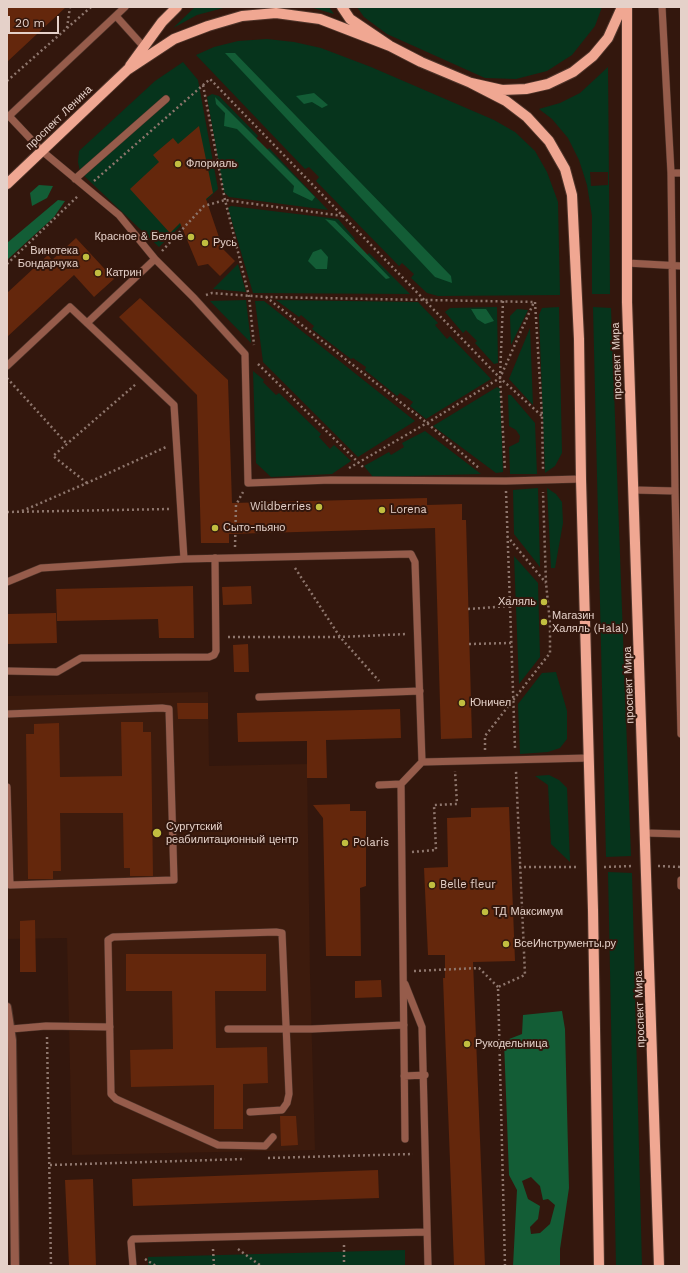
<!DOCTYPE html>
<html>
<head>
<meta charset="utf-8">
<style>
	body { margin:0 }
	#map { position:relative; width:688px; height:1273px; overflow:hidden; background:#33170d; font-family:"Work Sans",sans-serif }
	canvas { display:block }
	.frame { position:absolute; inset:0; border:8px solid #e5d1c9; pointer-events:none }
	.scale { position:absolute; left:8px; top:16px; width:51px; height:18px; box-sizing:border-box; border:2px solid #e5d1c9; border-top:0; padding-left:5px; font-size:12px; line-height:14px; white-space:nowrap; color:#e5d1c9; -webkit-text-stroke:3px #33170d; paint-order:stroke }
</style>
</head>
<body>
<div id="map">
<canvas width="688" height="1273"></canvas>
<div class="frame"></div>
<div class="scale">20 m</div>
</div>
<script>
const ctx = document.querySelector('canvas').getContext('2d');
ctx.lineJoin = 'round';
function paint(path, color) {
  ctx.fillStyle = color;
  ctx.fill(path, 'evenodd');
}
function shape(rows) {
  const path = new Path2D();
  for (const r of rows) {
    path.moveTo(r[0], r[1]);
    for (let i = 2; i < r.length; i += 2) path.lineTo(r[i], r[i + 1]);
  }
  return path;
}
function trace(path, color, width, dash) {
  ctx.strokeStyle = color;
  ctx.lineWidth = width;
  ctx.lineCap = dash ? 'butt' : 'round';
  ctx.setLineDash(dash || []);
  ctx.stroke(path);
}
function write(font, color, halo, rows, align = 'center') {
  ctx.font = font + ' "Work Sans",sans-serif';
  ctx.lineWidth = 4;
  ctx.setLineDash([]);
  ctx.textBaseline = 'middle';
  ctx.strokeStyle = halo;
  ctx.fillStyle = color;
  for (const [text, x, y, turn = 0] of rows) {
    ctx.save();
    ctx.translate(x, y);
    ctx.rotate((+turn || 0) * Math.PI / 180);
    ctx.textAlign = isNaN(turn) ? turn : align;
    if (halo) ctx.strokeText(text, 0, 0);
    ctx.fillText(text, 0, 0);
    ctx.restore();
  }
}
paint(shape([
	[208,692,209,766,307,764,310,974,315,1150,72,1155,67,938,7,939,7,696]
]), '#3d1b0d');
paint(shape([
	[195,7,227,7,197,15,173,28],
	[310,7,329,7,334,14],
	[357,7,602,7,595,26,572,55,547,71,516,79,485,78,387,34,364,17],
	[267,39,294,42,321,48,371,67,494,120,515,132,535,151,547,172,558,202,560,295,438,296,427,293,411,278,414,274,402,263,399,266,316,181,319,177,309,167,305,169,196,55,214,47,238,41],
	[183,62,198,80,218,189,159,247,80,172,78,162,79,151,155,81],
	[608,67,610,294,592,294,592,216,587,185,579,160,568,138,552,119,539,109,560,103,580,93],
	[590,172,608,172,608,185,591,186],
	[212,94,219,96,258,136,256,139,267,150,269,148,328,210,229,197,224,192,207,97],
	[231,206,338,219,355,239,353,241,366,256,369,253,410,294,253,293,228,208],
	[238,264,246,292,213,289],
	[246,300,251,343,210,301],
	[276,300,418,302,438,323,435,325,447,339,450,336,491,379,426,419,410,406,413,402,400,393,397,396,365,370,366,367,353,358,351,359,312,329,314,326,301,315,299,317],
	[255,301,264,301,415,421,358,457,263,362],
	[497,307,498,363,494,364,475,343,477,341,466,330,463,333,445,312,450,308],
	[559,307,562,453,555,466,545,473,539,315,542,308],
	[593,307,611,308,631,856,606,857],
	[517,309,528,310,511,345,510,316],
	[530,328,533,405,509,379],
	[253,371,264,380,263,382,276,395,279,393,321,434,319,437,330,449,334,445,351,461,332,474,271,477,256,463],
	[497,387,500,389,503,472,496,473,433,426],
	[508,395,511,395,535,423,537,474,510,474,509,447,519,442,520,436,516,430,509,426],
	[425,431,481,474,373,477,364,466,389,452,391,455,404,447,402,443],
	[538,488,540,567,514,534,513,490],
	[547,488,556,494,562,502,563,523,555,568,551,568],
	[514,556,538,583,540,657,519,684],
	[556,672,567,711,567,739,560,748,548,752,520,754,518,704,542,673],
	[549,775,559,780,567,788,570,862,551,844,548,785,535,776],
	[608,872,632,873,642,1266,616,1266],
	[405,1250,405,1266,148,1266,148,1257]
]), '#06341c');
paint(shape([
	[225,53,235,53,451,276,452,283,435,277],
	[314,93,328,105,322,108,312,102,304,104,296,96],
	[215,97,315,197,312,201,293,192,294,186,237,129,224,126,225,113,216,104],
	[39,185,53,186,47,198,32,206,30,193],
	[58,200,65,201,54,217,7,260,7,243],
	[325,219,335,221,390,278,386,279],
	[321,249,328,257,327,269,316,269,308,261,313,252],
	[471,309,486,309,494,321,485,324,477,319],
	[562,1011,565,1029,569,1188,560,1249,560,1266,513,1266,517,1190,509,1175,504,1041,522,1034,523,1015],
	[531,1177,540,1186,543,1200,548,1199,555,1205,550,1224,540,1233,531,1234,530,1227,538,1219,540,1206,528,1199,522,1181]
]), '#135d36');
paint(shape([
	[7,7,66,7,7,62],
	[199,126,213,193,206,199,223,249,235,261,220,276,208,264,198,266,180,223,170,233,130,189,159,162,153,155,173,138,178,144],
	[76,238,114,279,94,297,74,275,7,337,7,293,48,255,52,260],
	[140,298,228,380,232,503,427,498,427,505,462,504,462,520,466,520,472,738,441,739,435,528,229,534,229,543,201,543,197,395,119,317],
	[193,586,194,638,159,638,158,619,57,621,56,589],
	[251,586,252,604,223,605,222,587],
	[56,613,57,643,7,644,7,614],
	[248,644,249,672,234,672,233,645],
	[177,703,208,703,208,719,178,719],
	[400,709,401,738,326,740,327,778,307,778,307,741,238,742,237,713],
	[121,722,143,722,143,732,151,732,153,876,130,876,130,868,124,868,123,813,60,813,61,871,53,871,53,879,28,879,26,734,34,734,34,724,59,723,60,777,122,776],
	[350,804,350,811,366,811,366,886,360,888,361,956,326,956,323,818,313,805],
	[509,807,515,961,473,962,485,1266,454,1266,443,978,445,978,445,955,428,955,424,868,448,867,447,818,471,817,471,808],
	[35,920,36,972,20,972,20,921],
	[126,954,266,954,266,991,215,991,216,1048,267,1047,268,1083,243,1084,243,1129,214,1129,214,1085,131,1087,130,1050,173,1049,172,991,126,991],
	[381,980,382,997,355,998,355,981],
	[280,1116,296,1116,298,1145,281,1146],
	[378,1170,379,1198,133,1206,132,1179],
	[93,1179,96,1266,69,1266,65,1180]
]), '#64270c');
const lane = shape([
	[125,7,9,116,42,151,119,215,155,259,194,298,245,354,248,483,331,480,506,481,581,479],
	[662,7,671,173,675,491],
	[116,16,143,46],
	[671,173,681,173],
	[75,179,166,99],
	[627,263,681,266],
	[87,323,155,259],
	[7,366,70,307,174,405,184,559],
	[634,490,675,491,681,734],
	[7,582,41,568,184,559,411,554,415,562,422,762,401,784,405,1139],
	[7,671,57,672,81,658,209,657,214,655,216,651,215,558],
	[259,697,420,691],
	[7,714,162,708,169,709,174,880,10,885,7,787],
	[422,762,589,758],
	[379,785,401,784],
	[646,833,681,834],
	[681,880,681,886],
	[405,984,422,1027,428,1266],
	[11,1029,46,1026,110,1027],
	[228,1029,312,1029,404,1025],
	[404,1076,425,1075],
	[250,1112,282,1110,287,1103,289,1094,282,933,276,932,113,937,108,940,111,1094,116,1099,218,1145,265,1146,273,1137],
	[133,1266,131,1242,133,1239,427,1232]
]);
const street = shape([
	[7,1007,12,1040,15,1266]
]);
const primary = shape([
	[342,7,350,19,390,46,421,62,471,83,502,90,526,89,548,84,573,72,593,56,608,38,622,7],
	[627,7,627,302,659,1266],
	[130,66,162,22,177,7],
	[471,83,506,101,527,117,549,141,565,169,572,195,579,339,581,479,593,910,599,1266],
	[7,184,127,70,174,39,208,26,242,16,276,13,320,19,390,46]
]);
trace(lane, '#4f352b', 8);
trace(street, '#4f352b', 10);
trace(primary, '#4f352b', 12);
trace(shape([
	[67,28,70,7],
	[7,81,91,7],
	[203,85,225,200,249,296,254,345],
	[94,181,210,79,500,378,542,416],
	[162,251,204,206,225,200,343,216],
	[7,264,79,195],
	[206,295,212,293,266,297,535,302],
	[266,297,427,423,480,469],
	[503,301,500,378,505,470],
	[535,302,542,416,543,469],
	[258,364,364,468],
	[7,378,67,444],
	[349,468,427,423,500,378,534,302],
	[87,483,53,456,136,384],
	[506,491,515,748],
	[22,511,87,483,166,447],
	[7,512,170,509],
	[507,536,546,583],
	[235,547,236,505,243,492],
	[295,568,340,637,379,681],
	[468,609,510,606],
	[228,637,340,637,407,634],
	[469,644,511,643],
	[485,750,485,736,550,653,550,623,546,583,543,492],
	[412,852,436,850,434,805,457,804,455,771],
	[658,866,681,867],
	[519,867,579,867],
	[604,867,633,866],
	[414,971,479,968,498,987],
	[47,1037,51,1266],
	[268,1158,413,1154],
	[50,1165,245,1159],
	[344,1245,344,1266],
	[213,1249,214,1266],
	[238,1249,261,1266],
	[145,1259,156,1266],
	[505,1266,498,987,525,975,516,771]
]), '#8e766d', 2.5, [2, 3]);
trace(lane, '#965c4b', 7);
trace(street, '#965c4b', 8);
trace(primary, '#f0a792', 10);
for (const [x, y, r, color] of [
	[178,164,4,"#c1be40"],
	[191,237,4,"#c1be40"],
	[205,243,4,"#c1be40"],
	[86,257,4,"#c1be40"],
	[98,273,4,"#c1be40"],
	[319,507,4,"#c1be40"],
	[382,510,4,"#c1be40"],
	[215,528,4,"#c1be40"],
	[544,602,4,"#c1be40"],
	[544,622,4,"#c1be40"],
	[462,703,4,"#c1be40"],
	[157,833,5,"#c1be40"],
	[345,843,4,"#c1be40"],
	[432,885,4,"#c1be40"],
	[485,912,4,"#c1be40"],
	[506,944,4,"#c1be40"],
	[467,1044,4,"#c1be40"]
]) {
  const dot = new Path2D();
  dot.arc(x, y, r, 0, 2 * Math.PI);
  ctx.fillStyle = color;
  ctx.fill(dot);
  trace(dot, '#33170d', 1.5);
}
write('11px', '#e5d1c9', '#33170d', [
	["проспект Ленина",59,118,-44],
	["проспект Мира",617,361,-92],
	["проспект Мира",629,685,-92],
	["проспект Мира",640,1009,-92]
]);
write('11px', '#e5d1c9', '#33170d', [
	["Флориаль",186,164],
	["Красное & Белое",183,237,"right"],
	["Русь",213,243],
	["Винотека",78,251,"right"],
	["Бондарчука",78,264,"right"],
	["Катрин",106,273],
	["Wildberries",311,507,"right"],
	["Lorena",390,510],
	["Сыто-пьяно",223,528],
	["Халяль",536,602,"right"],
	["Магазин",552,616],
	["Халяль (Halal)",552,629],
	["Юничел",470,703],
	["Сургутский",166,827],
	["реабилитационный центр",166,840],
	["Polaris",353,843],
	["Belle fleur",440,885],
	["ТД Максимум",493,912],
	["ВсеИнструменты.ру",514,944],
	["Рукодельница",475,1044]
], 'left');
</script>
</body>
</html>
